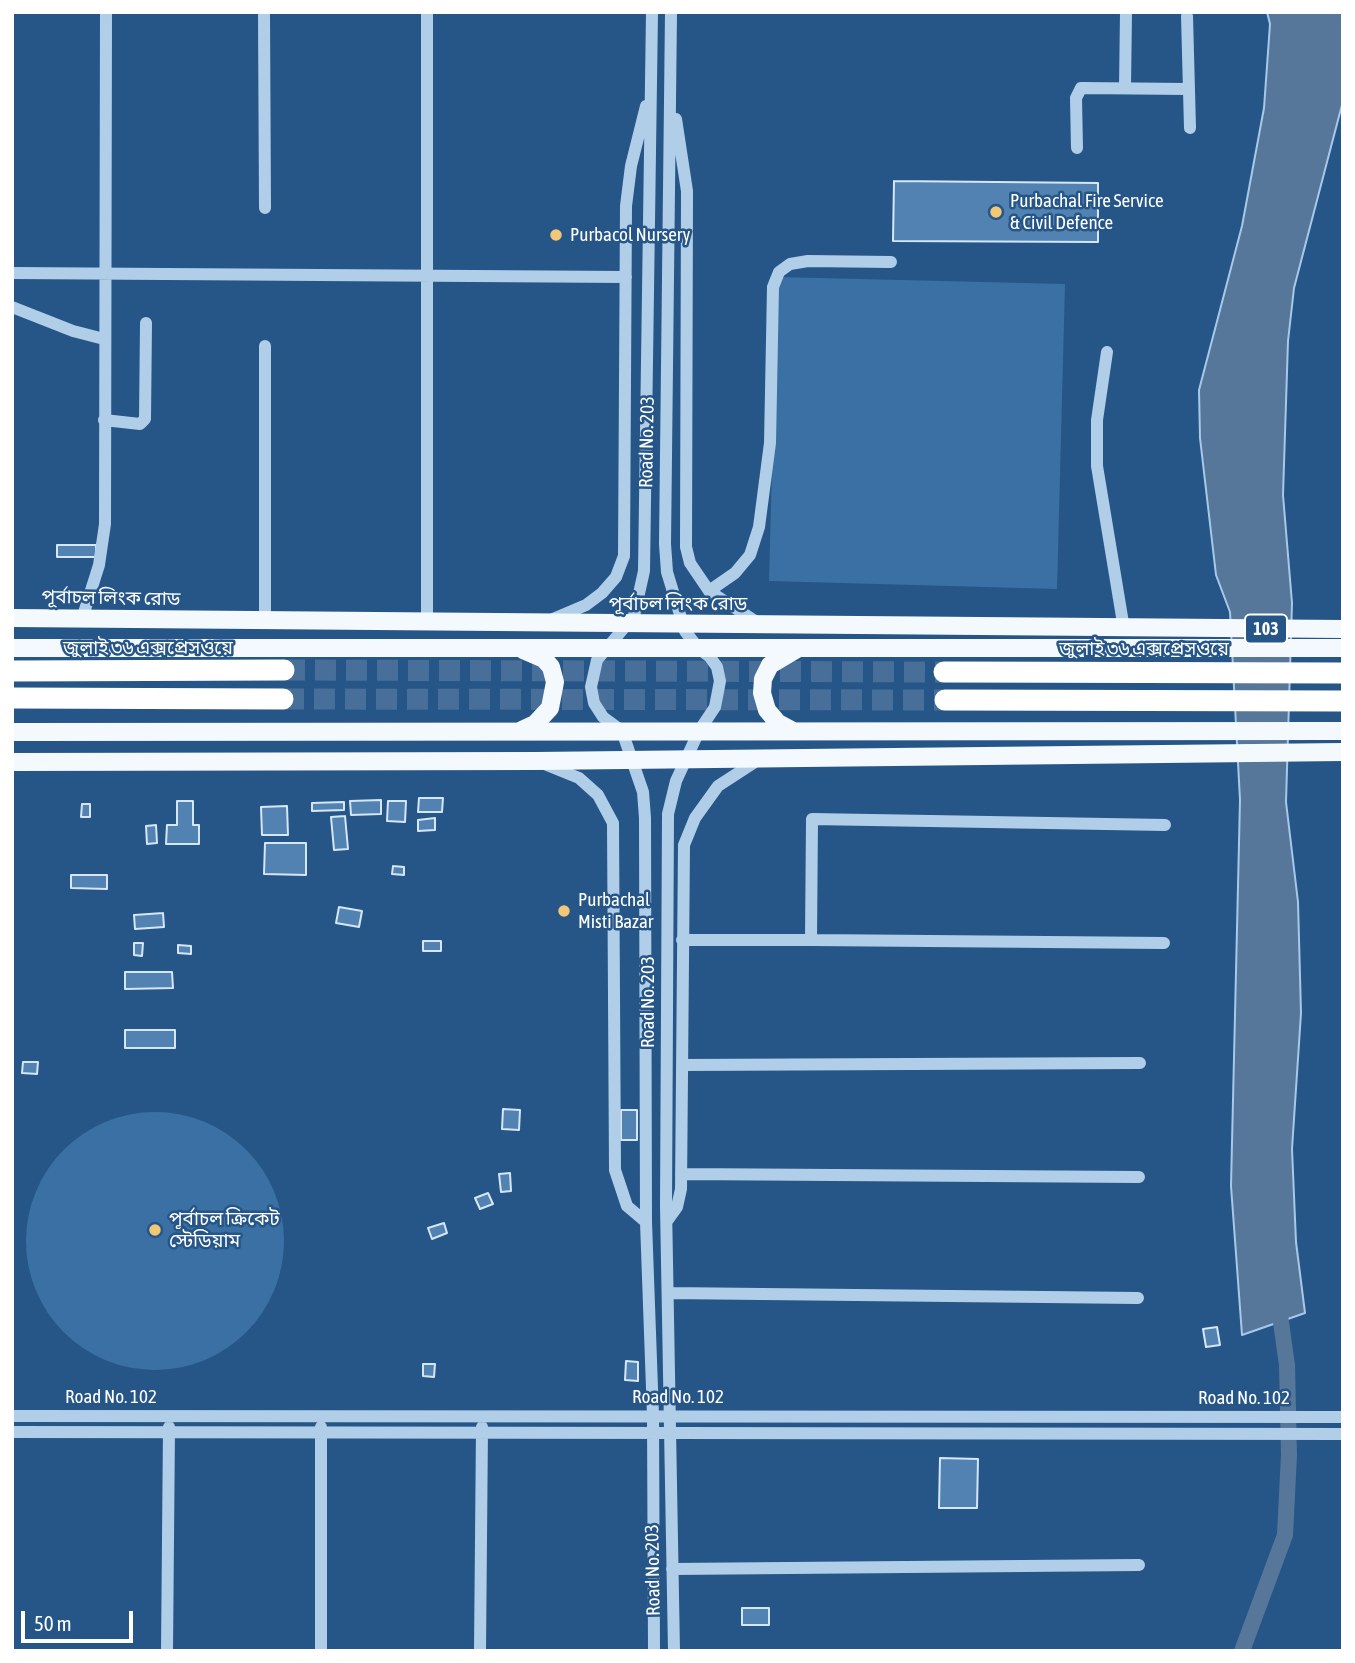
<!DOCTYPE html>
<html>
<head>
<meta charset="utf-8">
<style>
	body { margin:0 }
	#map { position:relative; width:1355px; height:1663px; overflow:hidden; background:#265687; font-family:"Asap Condensed",sans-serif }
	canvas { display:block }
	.frame { position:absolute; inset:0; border:14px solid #fff; pointer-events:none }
	.scale { position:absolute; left:21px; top:1611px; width:112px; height:32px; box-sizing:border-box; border:4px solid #fff; border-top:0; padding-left:9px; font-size:21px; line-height:24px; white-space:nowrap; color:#fff; -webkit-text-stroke:5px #265687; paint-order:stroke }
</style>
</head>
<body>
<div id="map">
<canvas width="1355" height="1663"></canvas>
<div class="frame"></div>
<div class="scale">50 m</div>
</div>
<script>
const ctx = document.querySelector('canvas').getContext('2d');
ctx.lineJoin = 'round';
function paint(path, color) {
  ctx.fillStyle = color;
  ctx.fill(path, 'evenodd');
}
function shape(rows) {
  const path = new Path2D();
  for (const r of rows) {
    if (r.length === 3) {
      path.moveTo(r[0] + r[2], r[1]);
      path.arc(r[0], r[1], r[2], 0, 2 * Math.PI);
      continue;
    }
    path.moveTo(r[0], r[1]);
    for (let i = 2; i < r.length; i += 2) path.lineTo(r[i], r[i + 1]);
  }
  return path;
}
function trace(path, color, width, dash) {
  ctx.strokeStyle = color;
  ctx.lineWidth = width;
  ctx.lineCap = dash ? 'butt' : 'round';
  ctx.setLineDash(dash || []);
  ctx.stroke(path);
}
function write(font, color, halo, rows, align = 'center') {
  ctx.font = font + ' "Asap Condensed","Noto Sans Bengali",sans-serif';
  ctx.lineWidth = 5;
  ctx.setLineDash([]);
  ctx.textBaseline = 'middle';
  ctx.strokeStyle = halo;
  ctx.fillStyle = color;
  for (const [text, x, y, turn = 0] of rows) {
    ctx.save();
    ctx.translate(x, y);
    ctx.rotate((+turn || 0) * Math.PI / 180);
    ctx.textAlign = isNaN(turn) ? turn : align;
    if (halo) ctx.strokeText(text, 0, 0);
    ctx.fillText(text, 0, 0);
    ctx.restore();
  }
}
paint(shape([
	[777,277,1065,284,1057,589,769,581],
	[155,1241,129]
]), '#3a70a4');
const water = shape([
	[1267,12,1343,12,1343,101,1294,288,1288,341,1283,495,1292,603,1286,802,1298,902,1301,1013,1292,1149,1296,1242,1305,1313,1242,1335,1231,1186,1240,800,1230,612,1216,575,1200,438,1199,390,1242,226,1264,108,1270,24,1267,12]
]);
paint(water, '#56779a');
trace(water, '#a6c9e9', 2);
trace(shape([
	[1242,1651,1285,1535,1289,1455,1287,1365,1278,1301]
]), '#56779a', 16);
const building = shape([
	[894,181,1098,183,1098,242,893,241,894,181],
	[57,545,96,545,96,557,57,557,57,545],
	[419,798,443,798,442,812,418,812,419,798],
	[381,800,381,814,351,815,350,801,381,800],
	[177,801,193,801,193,825,199,825,199,844,166,844,167,825,177,825,177,801],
	[388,801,406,801,405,822,387,821,388,801],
	[344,802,344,810,312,811,312,803,344,802],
	[82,804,90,804,90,817,81,817,82,804],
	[287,806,288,835,262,835,261,807,287,806],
	[345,816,348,849,334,850,331,817,345,816],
	[435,818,435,830,418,831,418,820,435,818],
	[156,825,157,843,147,844,146,826,156,825],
	[265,843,306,843,306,875,264,874,265,843],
	[393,866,404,867,404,875,392,874,393,866],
	[71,875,107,875,107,889,71,888,71,875],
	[339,907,362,911,359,927,336,923,339,907],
	[163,913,164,927,135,929,134,915,163,913],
	[423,941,441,941,441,951,423,951,423,941],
	[134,943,143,943,142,956,134,955,134,943],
	[178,945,191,946,191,954,178,953,178,945],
	[125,972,172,972,173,988,125,989,125,972],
	[125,1030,175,1030,175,1048,125,1048,125,1030],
	[23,1062,38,1062,37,1074,22,1073,23,1062],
	[503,1109,520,1110,519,1130,502,1129,503,1109],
	[621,1110,637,1110,637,1140,621,1140,621,1110],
	[510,1173,511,1191,501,1192,499,1174,510,1173],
	[488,1193,493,1204,480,1209,475,1198,488,1193],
	[444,1223,447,1233,432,1239,428,1228,444,1223],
	[1217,1327,1220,1345,1206,1347,1203,1329,1217,1327],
	[626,1361,638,1362,638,1381,625,1380,626,1361],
	[423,1364,435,1364,434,1377,423,1376,423,1364],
	[940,1458,978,1459,977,1508,939,1508,940,1458],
	[742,1608,769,1608,769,1625,742,1625,742,1608]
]);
paint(building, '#5282b1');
trace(building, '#d5e6f7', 2);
trace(shape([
	[284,670,944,672],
	[283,699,945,700]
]), '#476f99', 21, [21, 10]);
trace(shape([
	[264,12,265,208],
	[652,12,644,571,634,616,597,660,591,687,594,703,603,717,622,731,643,792,645,818,646,1222,653,1416,654,1651],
	[671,12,665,544,667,572,685,631,698,648,710,657,717,667,720,681,715,707,699,731,676,781,668,814,666,1206,674,1651],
	[1187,16,1190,128],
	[1125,87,1126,12],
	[676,119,687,191,686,547,690,563,709,591,755,621],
	[1077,148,1076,98,1081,88,1189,89],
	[12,273,626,277],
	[12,307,73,331,104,339],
	[265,346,265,621],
	[1107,352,1097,420,1097,466,1124,629],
	[104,420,140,424,145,419,146,323],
	[709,591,735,573,750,555,759,527,770,443,773,287,779,272,790,264,808,261,891,262],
	[82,619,99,565,105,524,106,12],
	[553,619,586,605,602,593,616,577,624,556,626,206,631,166,646,106],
	[427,622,427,12],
	[542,763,579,778,598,795,613,823,615,1170,627,1206,646,1222],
	[682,940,811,940],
	[1164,943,811,940,812,819,1165,825],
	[682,1065,1140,1063],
	[681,1174,1139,1177],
	[667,1221,677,1207,681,1189,684,845,695,818,718,786,758,760],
	[668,1293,1138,1298],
	[12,1416,1343,1417],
	[321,1427,321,1651],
	[12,1432,1343,1434],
	[672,1569,1139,1565],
	[167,1651,169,1427],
	[480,1651,482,1427]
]), '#b1cee9', 12);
trace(shape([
	[12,618,1343,629],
	[12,648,1343,648],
	[522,730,535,724,550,708,555,682,551,667,544,659,523,650],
	[793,731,778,723,767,710,762,693,763,679,770,665,797,649],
	[12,732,1343,731],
	[12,762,535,761,1343,752]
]), '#f4f9fe', 18);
trace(shape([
	[12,671,284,670],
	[944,672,1343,673],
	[12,698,283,699],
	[945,700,1343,701]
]), '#fff', 21);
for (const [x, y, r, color] of [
	[996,212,7,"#f2c776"],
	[556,235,7,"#f2c776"],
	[564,911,7,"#f2c776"],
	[155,1230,7,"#f2c776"]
]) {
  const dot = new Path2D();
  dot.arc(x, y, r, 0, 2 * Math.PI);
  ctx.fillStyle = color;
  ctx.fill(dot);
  trace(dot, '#265687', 2.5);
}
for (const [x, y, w] of [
	[1266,629,42]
]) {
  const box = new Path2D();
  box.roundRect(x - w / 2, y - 14.5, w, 29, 5);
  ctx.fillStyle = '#265687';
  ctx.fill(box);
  trace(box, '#fff', 2);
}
write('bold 18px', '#fff', null, [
	["103",1266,629]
]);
write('19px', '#fff', '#265687', [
	["Purbachal Fire Service",1010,201],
	["& Civil Defence",1010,223],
	["Purbacol Nursery",570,235],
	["Purbachal",578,900],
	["Misti Bazar",578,922],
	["পূর্বাচল ক্রিকেট",169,1219],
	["স্টেডিয়াম",169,1241]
], 'left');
write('19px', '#fff', '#265687', [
	["Road No. 203",647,442,-89],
	["পূর্বাচল লিংক রোড",111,598,1],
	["পূর্বাচল লিংক রোড",678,604],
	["জুলাই ৩৬ এক্সপ্রেসওয়ে",148,648],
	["জুলাই ৩৬ এক্সপ্রেসওয়ে",1144,649],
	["Road No. 203",648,1002,-90],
	["Road No. 102",111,1397],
	["Road No. 102",678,1397],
	["Road No. 102",1244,1398],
	["Road No. 203",653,1570,-91]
]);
</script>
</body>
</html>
